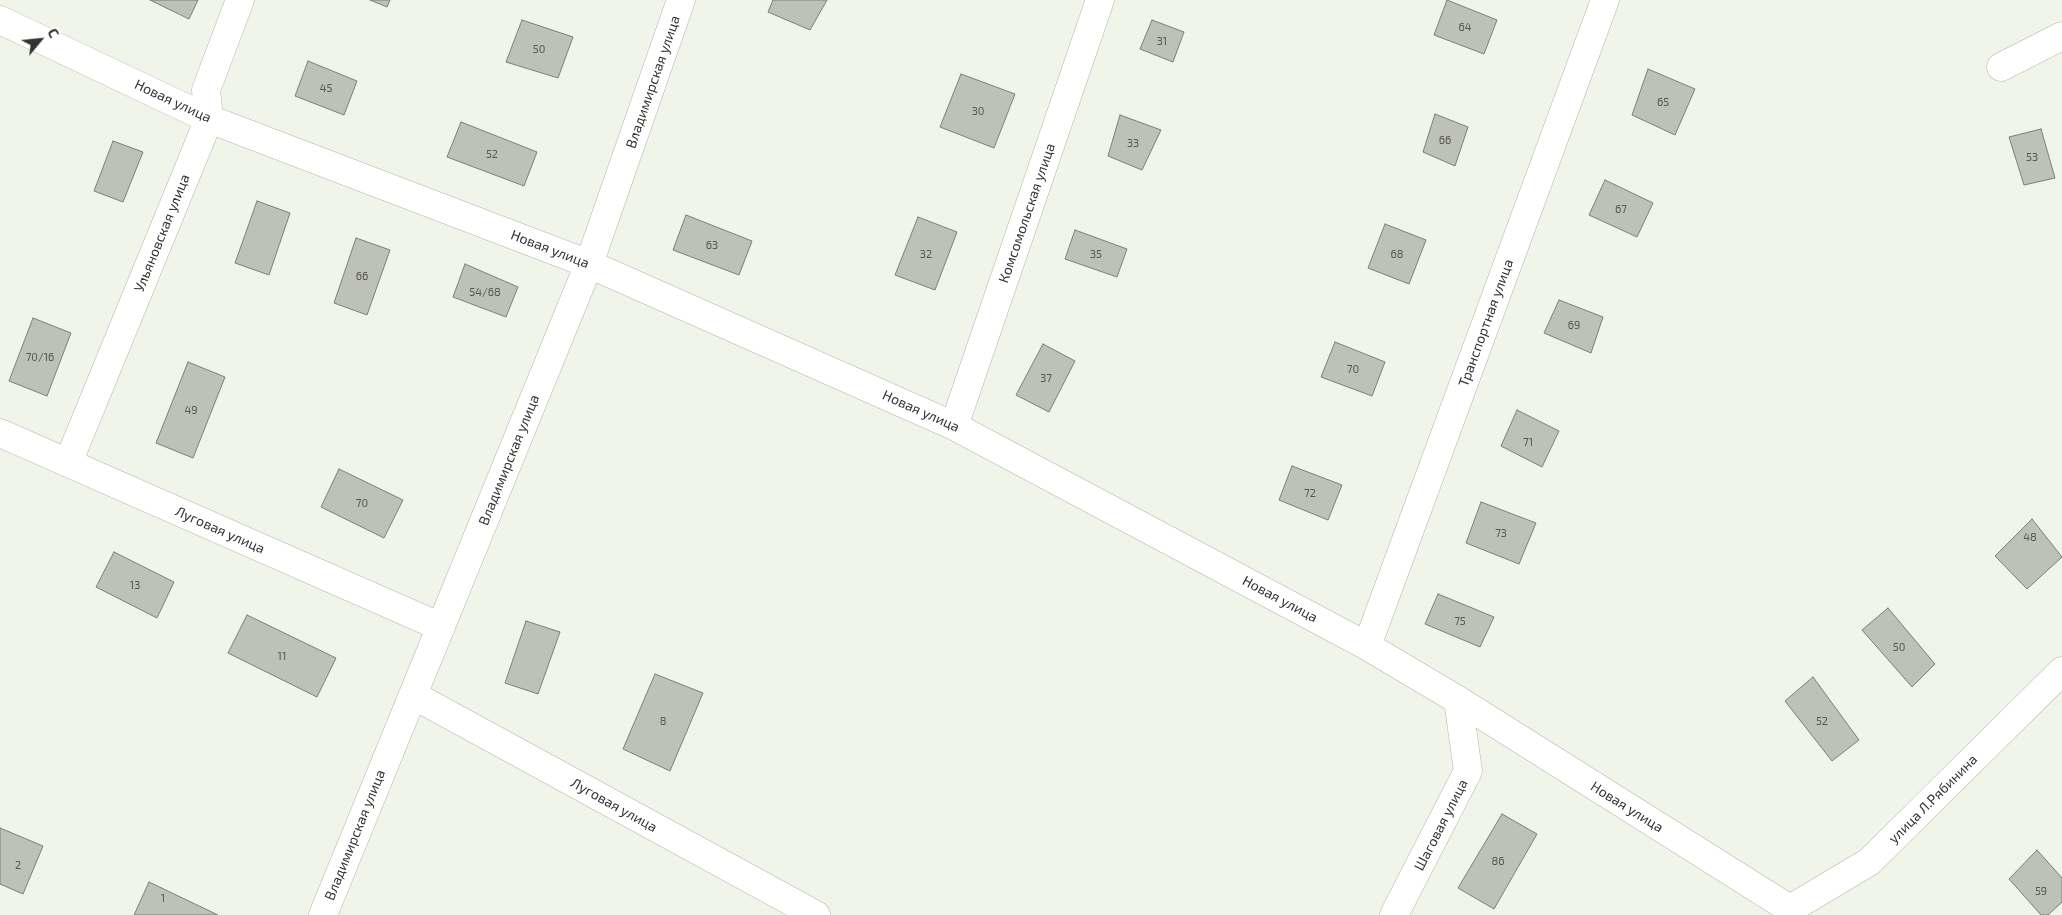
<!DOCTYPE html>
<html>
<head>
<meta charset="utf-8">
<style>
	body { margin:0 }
	#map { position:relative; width:2062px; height:915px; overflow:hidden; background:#f1f4e8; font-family:"Exo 2",sans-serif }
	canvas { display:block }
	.north { position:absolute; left:15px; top:15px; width:50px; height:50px; -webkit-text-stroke:4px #fff; paint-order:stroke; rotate:62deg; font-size:14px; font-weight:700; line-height:20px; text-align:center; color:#333430 }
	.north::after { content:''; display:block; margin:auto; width:18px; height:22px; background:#333430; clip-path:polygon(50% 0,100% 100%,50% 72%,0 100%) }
</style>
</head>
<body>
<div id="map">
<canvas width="2062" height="915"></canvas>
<div class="north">С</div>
</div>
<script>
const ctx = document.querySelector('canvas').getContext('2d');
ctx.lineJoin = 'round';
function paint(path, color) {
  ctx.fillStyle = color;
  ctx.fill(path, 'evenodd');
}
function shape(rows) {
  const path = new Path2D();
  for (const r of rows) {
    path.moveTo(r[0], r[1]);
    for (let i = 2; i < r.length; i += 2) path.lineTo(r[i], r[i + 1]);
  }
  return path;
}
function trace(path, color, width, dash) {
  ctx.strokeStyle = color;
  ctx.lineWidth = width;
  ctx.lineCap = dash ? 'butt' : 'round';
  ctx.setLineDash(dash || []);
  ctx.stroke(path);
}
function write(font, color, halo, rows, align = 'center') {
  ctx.font = font + ' "Exo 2",sans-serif';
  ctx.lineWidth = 4.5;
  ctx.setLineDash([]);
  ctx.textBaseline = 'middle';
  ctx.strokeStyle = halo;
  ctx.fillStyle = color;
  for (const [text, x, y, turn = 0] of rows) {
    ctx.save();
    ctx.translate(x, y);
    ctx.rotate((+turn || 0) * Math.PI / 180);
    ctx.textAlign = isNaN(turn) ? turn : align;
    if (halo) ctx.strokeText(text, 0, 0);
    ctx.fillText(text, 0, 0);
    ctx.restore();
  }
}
const building = shape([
	[150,0,198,0,189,19,150,0],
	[370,0,390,0,387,7,370,0],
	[773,0,827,0,810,30,768,12,773,0],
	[1447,0,1497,20,1484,54,1434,35,1447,0],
	[522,20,573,37,558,78,506,62,522,20],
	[1152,20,1184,32,1173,62,1140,49,1152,20],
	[308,61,357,81,344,115,295,96,308,61],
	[1648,69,1695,89,1675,135,1632,115,1648,69],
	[961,74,1015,94,994,148,940,127,961,74],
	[1435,114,1468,127,1455,166,1423,152,1435,114],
	[1120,115,1161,130,1142,170,1108,156,1120,115],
	[461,122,537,152,524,186,447,157,461,122],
	[2041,129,2055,178,2024,185,2009,137,2041,129],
	[113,141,143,152,123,202,94,191,113,141],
	[1605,180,1653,203,1637,237,1589,215,1605,180],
	[257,201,290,213,269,275,235,263,257,201],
	[686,215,752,241,739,275,673,250,686,215],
	[918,217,957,232,935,290,895,275,918,217],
	[1385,224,1426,240,1409,284,1368,268,1385,224],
	[1075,230,1127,249,1117,277,1065,259,1075,230],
	[356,238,390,250,367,315,334,303,356,238],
	[465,264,518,287,506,317,453,297,465,264],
	[1559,300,1603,317,1591,353,1544,333,1559,300],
	[33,318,71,333,47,396,9,381,33,318],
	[1335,342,1385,362,1372,396,1321,377,1335,342],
	[1043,344,1075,361,1049,412,1016,395,1043,344],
	[188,362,225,377,193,458,156,443,188,362],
	[1517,410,1559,431,1542,467,1501,446,1517,410],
	[1292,466,1342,485,1328,520,1279,500,1292,466],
	[339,469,403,500,384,538,321,507,339,469],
	[1481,502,1536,523,1519,564,1466,543,1481,502],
	[2032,519,2062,557,2027,589,1995,556,2032,519],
	[114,552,174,582,157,618,96,587,114,552],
	[1438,594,1494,617,1480,647,1425,624,1438,594],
	[1888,608,1935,664,1912,687,1862,630,1888,608],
	[247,615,336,658,317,697,228,653,247,615],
	[526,621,560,632,538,694,505,683,526,621],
	[655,674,703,693,670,771,623,749,655,674],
	[1813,677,1859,740,1832,761,1785,701,1813,677],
	[1502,814,1537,834,1494,909,1458,888,1502,814],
	[0,828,43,846,23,894,0,884,0,828],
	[2037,850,2062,878,2062,902,2048,915,2041,915,2009,879,2037,850],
	[149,882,218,915,134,915,149,882]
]);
paint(building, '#bec1b5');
trace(building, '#7c7f74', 1);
const minor = shape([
	[0,20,209,119,589,264,954,426,1367,646,1458,700,1790,909,1869,862,2062,671],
	[2001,67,2062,36],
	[954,426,1100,0],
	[0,433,441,627],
	[68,463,209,119,206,90,240,0],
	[1367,646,1605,0],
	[413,695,816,915],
	[323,915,589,264,681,0],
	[1394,915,1468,771,1458,700]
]);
trace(minor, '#b3b6ab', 29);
trace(minor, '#fff', 28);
write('11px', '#565751', null, [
	["64",1465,27],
	["31",1162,41],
	["50",539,49],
	["45",326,88],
	["65",1663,102],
	["30",978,111],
	["66",1445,140],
	["33",1133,143],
	["52",492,154],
	["53",2032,157],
	["67",1621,209],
	["63",712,245],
	["32",926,254],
	["35",1096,254],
	["68",1397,254],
	["66",362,276],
	["54/68",485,292],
	["69",1574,325],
	["70/16",40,357],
	["70",1353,369],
	["37",1046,378],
	["49",191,410],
	["71",1528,442],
	["72",1310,493],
	["70",362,503],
	["73",1501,533],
	["48",2030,537],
	["13",135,585],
	["75",1460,621],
	["50",1899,647],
	["11",282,656],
	["8",663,721],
	["52",1822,721],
	["86",1498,861],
	["2",18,865],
	["59",2041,891],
	["1",163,898]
]);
write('14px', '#333430', '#fff', [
	["Владимирская улица",653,82,-71],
	["Новая улица",173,101,25],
	["Комсомольская улица",1027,213,-71],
	["Ульяновская улица",162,233,-68],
	["Новая улица",550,249,21],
	["Транспортная улица",1486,323,-70],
	["Новая улица",921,411,24],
	["Владимирская улица",509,460,-68],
	["Луговая улица",220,530,24],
	["Новая улица",1280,599,28],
	["улица Л.Рябинина",1933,799,-45],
	["Луговая улица",614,805,29],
	["Новая улица",1627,807,32],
	["Шаговая улица",1441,825,-63],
	["Владимирская улица",355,835,-68]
]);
</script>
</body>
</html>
